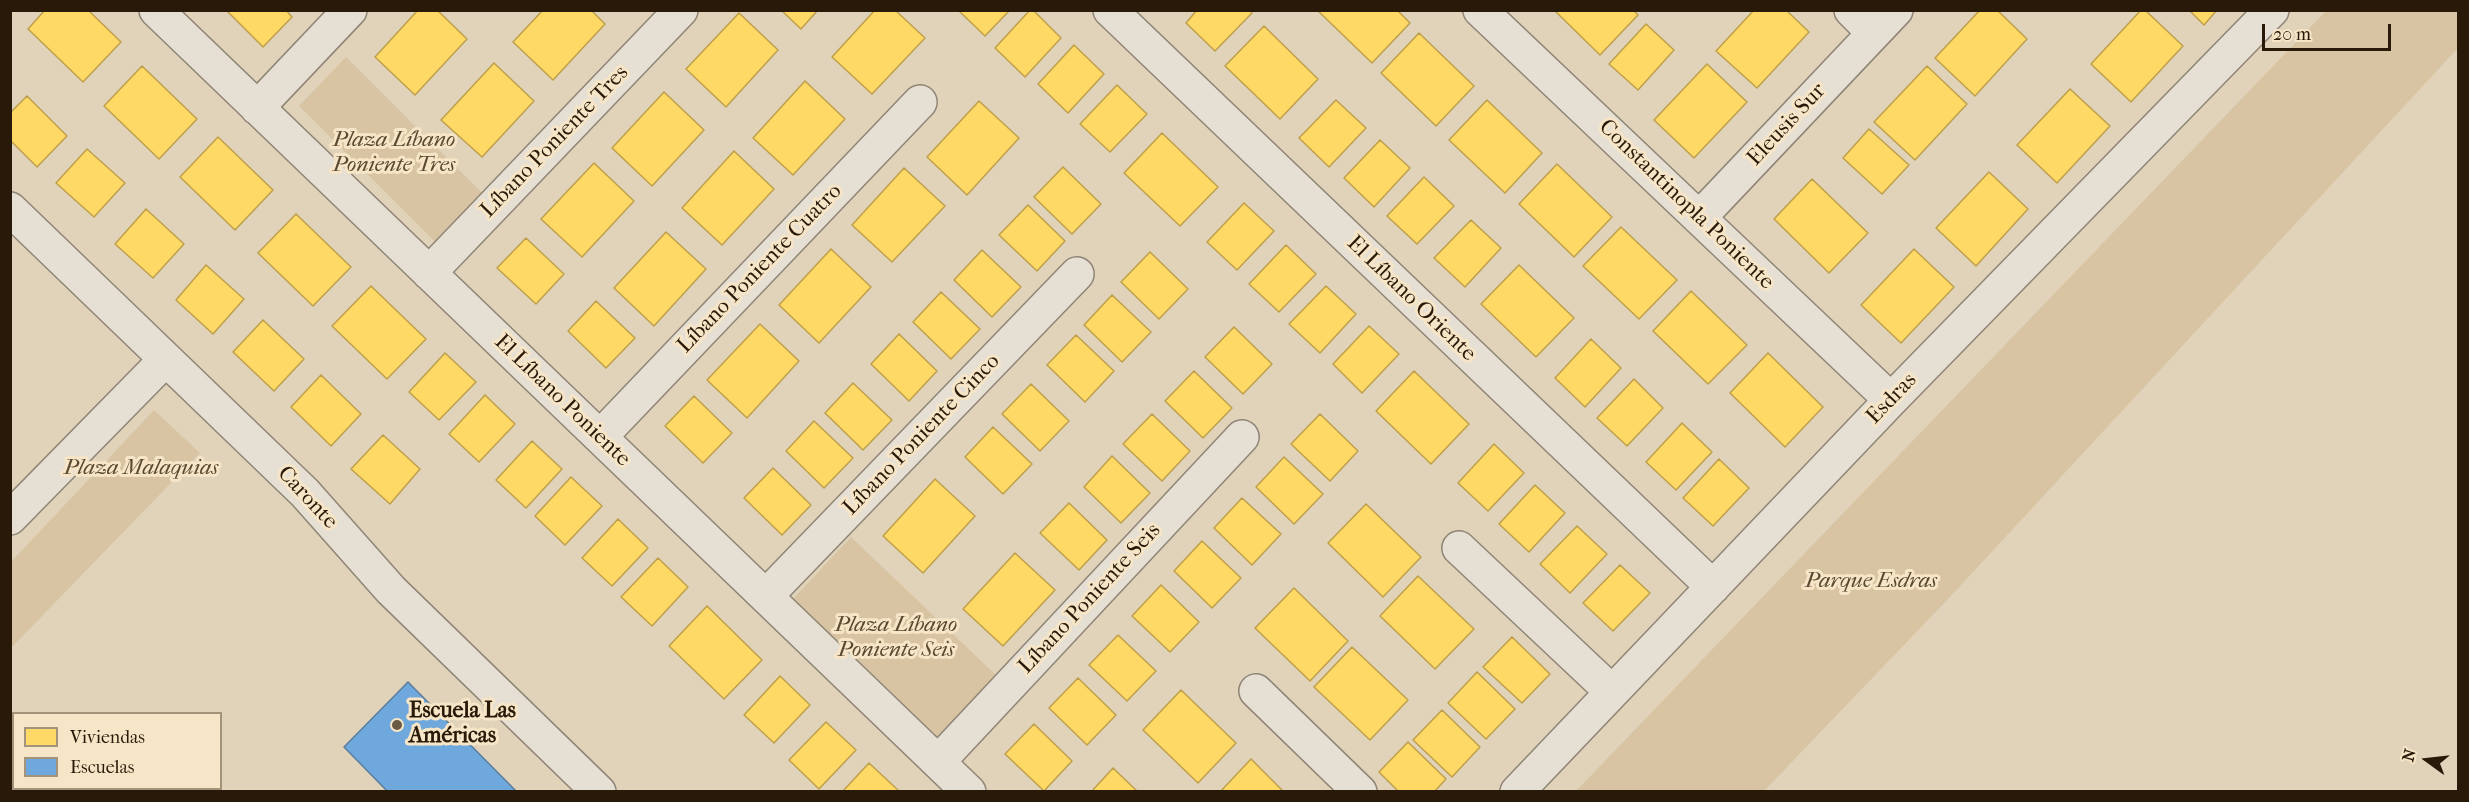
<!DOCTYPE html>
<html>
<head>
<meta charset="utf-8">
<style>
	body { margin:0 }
	#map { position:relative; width:2469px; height:802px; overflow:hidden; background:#e1d3ba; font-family:"IM FELL French Canon",serif }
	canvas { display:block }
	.frame { position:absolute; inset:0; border:12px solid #281908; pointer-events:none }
	.legend { position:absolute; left:12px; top:712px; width:210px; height:78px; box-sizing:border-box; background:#f7e5c7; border:2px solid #a4937b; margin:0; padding:8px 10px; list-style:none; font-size:18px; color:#281908 }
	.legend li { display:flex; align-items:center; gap:12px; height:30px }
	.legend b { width:30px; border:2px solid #a4937b }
	.north { position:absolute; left:2397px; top:730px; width:60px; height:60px; -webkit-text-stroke:4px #f7e5c7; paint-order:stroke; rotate:285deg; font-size:16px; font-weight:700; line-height:24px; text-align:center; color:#281908 }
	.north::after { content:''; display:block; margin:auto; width:21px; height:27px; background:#281908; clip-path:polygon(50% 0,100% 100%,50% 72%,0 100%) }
	.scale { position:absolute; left:2262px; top:24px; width:129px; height:27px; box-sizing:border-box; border:3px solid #281908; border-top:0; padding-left:8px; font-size:18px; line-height:21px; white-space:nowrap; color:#281908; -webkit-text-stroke:4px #f7e5c7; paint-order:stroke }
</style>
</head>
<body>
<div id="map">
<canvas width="2469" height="802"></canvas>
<div class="frame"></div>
<ul class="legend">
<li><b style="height:16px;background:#ffd966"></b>Viviendas</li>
<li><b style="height:16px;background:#6fa8dc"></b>Escuelas</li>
</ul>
<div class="north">N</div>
<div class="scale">20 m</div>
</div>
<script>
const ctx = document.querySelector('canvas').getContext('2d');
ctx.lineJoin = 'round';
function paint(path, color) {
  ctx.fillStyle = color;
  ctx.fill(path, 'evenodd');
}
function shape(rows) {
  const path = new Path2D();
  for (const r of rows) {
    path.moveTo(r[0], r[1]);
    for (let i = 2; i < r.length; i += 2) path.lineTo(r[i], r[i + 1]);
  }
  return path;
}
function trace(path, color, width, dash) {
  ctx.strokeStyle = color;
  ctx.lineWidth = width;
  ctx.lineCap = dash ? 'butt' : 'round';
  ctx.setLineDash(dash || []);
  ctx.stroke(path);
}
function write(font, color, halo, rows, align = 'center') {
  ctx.font = font + ' "IM FELL French Canon",serif';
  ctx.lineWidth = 6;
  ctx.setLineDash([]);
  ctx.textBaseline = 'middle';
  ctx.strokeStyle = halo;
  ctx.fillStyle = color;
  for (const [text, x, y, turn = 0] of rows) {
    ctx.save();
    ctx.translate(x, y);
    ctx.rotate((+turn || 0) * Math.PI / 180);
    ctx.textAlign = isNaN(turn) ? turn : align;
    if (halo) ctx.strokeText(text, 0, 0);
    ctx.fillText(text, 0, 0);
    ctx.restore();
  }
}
paint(shape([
	[2326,11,2458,11,2458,48,1949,598,1764,791,1576,791],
	[346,57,490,201,442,249,299,106],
	[154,410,200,453,11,648,11,562],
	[851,537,998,677,940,739,793,599]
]), '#d8c4a2');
const homes = shape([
	[45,10,88,10,121,42,83,82,28,29,45,10],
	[226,10,286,10,292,17,263,47,226,10],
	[418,10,437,10,467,39,415,95,375,57,418,10],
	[543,10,591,10,605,24,553,80,513,42,543,10],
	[781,10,818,10,801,29,781,10],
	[875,10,895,10,925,38,872,94,832,57,875,10],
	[958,10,1010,10,985,36,958,10],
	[1030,10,1033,10,1061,38,1025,77,995,48,1030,10],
	[1197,10,1250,10,1252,13,1215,51,1186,23,1197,10],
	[1317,10,1397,10,1410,23,1372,63,1317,10],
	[1554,10,1633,10,1638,15,1600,55,1554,10],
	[1754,10,1786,10,1809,32,1757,88,1716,51,1754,10],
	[1980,10,1997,10,2027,39,1975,96,1935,58,1980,10],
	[2141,10,2145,10,2183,46,2131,102,2091,64,2141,10],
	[2189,10,2217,10,2204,25,2189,10],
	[739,13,778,50,726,107,686,69,739,13],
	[1646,24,1674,50,1638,90,1609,64,1646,24],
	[1264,26,1318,79,1280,119,1225,66,1264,26],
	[1419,33,1474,86,1436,126,1381,73,1419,33],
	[1074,45,1104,74,1068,113,1038,84,1074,45],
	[494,63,534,101,482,157,441,120,494,63],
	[1707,64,1747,102,1694,158,1654,120,1707,64],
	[142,66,197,119,159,159,104,106,142,66],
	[1927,66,1967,104,1915,160,1874,122,1927,66],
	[805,81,845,119,793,175,753,138,805,81],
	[1117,85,1147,114,1110,152,1080,124,1117,85],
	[2070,89,2110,126,2057,183,2017,145,2070,89],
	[664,92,704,130,652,186,612,148,664,92],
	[27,96,67,136,37,167,10,140,10,113,27,96],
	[1336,100,1366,128,1329,167,1299,138,1336,100],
	[1487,100,1542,153,1505,193,1449,140,1487,100],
	[979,101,1019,138,967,195,927,157,979,101],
	[1869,129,1909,165,1882,194,1843,158,1869,129],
	[1162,133,1218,187,1180,226,1124,173,1162,133],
	[218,137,273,190,235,230,180,177,218,137],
	[1380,140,1410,168,1374,207,1344,178,1380,140],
	[87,149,125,183,94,217,56,183,87,149],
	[734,151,774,189,722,245,682,208,734,151],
	[594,163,634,201,582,257,541,219,594,163],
	[1557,164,1612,217,1574,257,1519,204,1557,164],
	[1063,167,1101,204,1072,234,1034,197,1063,167],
	[904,168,945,206,892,262,852,225,904,168],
	[1989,172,2028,209,1976,266,1936,228,1989,172],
	[1424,177,1454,206,1417,244,1387,216,1424,177],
	[1812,179,1868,233,1829,273,1774,219,1812,179],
	[1244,203,1274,231,1237,270,1207,242,1244,203],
	[1028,205,1065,241,1037,271,999,235,1028,205],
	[146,209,184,244,153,278,115,244,146,209],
	[296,214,351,267,313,306,258,253,296,214],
	[1471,220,1501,248,1465,287,1434,258,1471,220],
	[1621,227,1677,280,1639,319,1583,266,1621,227],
	[666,232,706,269,654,326,614,288,666,232],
	[526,238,564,274,536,304,497,268,526,238],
	[1286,245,1316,274,1279,312,1249,284,1286,245],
	[831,249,871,287,819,343,779,305,831,249],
	[1914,249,1954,287,1901,343,1861,305,1914,249],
	[982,250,1021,287,992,317,954,280,982,250],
	[1150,252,1188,289,1159,319,1121,282,1150,252],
	[206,265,244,299,213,334,176,300,206,265],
	[1519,265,1574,318,1536,357,1481,304,1519,265],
	[371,286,426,339,387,379,332,326,371,286],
	[1326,286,1356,314,1320,353,1289,324,1326,286],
	[1691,291,1747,345,1708,384,1653,331,1691,291],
	[941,292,980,329,951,359,913,322,941,292],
	[1112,295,1151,332,1122,362,1084,325,1112,295],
	[596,301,635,338,606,368,568,331,596,301],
	[263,320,304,359,274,391,233,352,263,320],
	[760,324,799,361,747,418,707,380,760,324],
	[1369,326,1399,354,1362,393,1333,364,1369,326],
	[1234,327,1272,364,1243,394,1205,357,1234,327],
	[899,334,937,371,909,401,871,364,899,334],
	[1076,335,1114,371,1085,402,1047,365,1076,335],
	[1591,339,1621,368,1585,407,1555,378,1591,339],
	[445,353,476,382,439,420,409,392,445,353],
	[1768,353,1823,407,1785,447,1730,393,1768,353],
	[1194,371,1232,408,1203,438,1165,401,1194,371],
	[1414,371,1469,424,1431,464,1376,411,1414,371],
	[321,375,361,414,331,446,291,407,321,375],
	[1634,379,1663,408,1627,446,1597,418,1634,379],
	[853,383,892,420,863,450,825,413,853,383],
	[1031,384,1069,421,1040,451,1002,414,1031,384],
	[485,395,515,424,479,462,449,434,485,395],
	[694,396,732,433,703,463,665,426,694,396],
	[1152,414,1190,451,1162,481,1123,444,1152,414],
	[1320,414,1358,451,1330,481,1291,444,1320,414],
	[814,421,853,458,824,488,786,451,814,421],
	[1682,423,1712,452,1676,490,1646,462,1682,423],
	[993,427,1032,464,1003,494,965,457,993,427],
	[383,435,420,469,390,504,351,469,383,435],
	[532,441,562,469,526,508,496,480,532,441],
	[1494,444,1524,473,1488,511,1458,483,1494,444],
	[1112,456,1150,493,1121,523,1084,487,1112,456],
	[1284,457,1323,494,1294,524,1256,487,1284,457],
	[1719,459,1749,488,1713,526,1683,498,1719,459],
	[773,468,811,505,782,535,744,498,773,468],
	[571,477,602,506,565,545,535,516,571,477],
	[935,479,975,516,923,573,883,536,935,479],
	[1535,485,1565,513,1529,552,1499,524,1535,485],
	[1242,498,1281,534,1252,565,1214,528,1242,498],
	[1069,503,1107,540,1079,570,1040,533,1069,503],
	[1366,504,1421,557,1383,597,1328,543,1366,504],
	[618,519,648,548,612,586,582,558,618,519],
	[1577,526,1607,554,1570,593,1540,564,1577,526],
	[1202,541,1241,578,1212,608,1174,571,1202,541],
	[1015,553,1055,590,1003,646,963,609,1015,553],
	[658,558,688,587,652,626,621,597,658,558],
	[1620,565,1650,593,1613,631,1583,603,1620,565],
	[1418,576,1474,629,1435,669,1380,616,1418,576],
	[1161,585,1199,622,1170,652,1132,616,1161,585],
	[1294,588,1348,641,1310,681,1255,628,1294,588],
	[707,606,762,660,724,699,669,646,707,606],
	[1118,635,1156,671,1127,701,1089,665,1118,635],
	[1512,637,1550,674,1522,703,1483,667,1512,637],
	[1352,647,1408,700,1370,740,1314,687,1352,647],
	[1477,672,1515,709,1486,739,1448,703,1477,672],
	[780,676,810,705,774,743,744,715,780,676],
	[1078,678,1116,715,1087,745,1049,708,1078,678],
	[1181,690,1236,743,1198,783,1143,730,1181,690],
	[1442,710,1480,747,1452,777,1413,740,1442,710],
	[826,722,856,750,819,789,789,760,826,722],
	[1034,724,1072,761,1044,791,1005,754,1034,724],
	[1408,742,1446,779,1434,792,1399,792,1379,772,1408,742],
	[1251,759,1284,792,1220,792,1251,759],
	[869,763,899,791,899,792,842,792,869,763],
	[1113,768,1138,792,1091,792,1113,768]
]);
paint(homes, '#ffd966');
trace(homes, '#be9f4a', 1.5);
const schools = shape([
	[408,682,517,792,388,792,344,747,408,682]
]);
paint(schools, '#6fa8dc');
trace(schools, '#5a7d9c', 1.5);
const minor = shape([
	[156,10,969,792],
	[1110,10,1713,587],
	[1480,10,1891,400],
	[1851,10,1874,33],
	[257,108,350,10],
	[10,209,305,493,391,590,599,792],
	[1699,218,1896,10],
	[429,273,681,10],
	[600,437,920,102],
	[10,518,166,359],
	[1459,548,1612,692],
	[766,596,1077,274],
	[1256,691,1360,792],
	[938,762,1242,437],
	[1517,792,1891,400,2272,10]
]);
trace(minor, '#8f8576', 36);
trace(minor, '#e6dfd3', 33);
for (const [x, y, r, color] of [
	[397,725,6,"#695a46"]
]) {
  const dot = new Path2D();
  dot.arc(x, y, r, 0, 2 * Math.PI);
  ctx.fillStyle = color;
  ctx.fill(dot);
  trace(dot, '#f7e5c7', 2);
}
write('22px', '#281908', '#f7e5c7', [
	["Eleusis Sur",1787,125,-47],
	["Líbano Poniente Tres",555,142,-46],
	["Constantinopla Poniente",1686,205,44],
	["Líbano Poniente Cuatro",760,269,-46],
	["El Líbano Oriente",1411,299,44],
	["Esdras",1892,399,-46],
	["El Líbano Poniente",562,401,44],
	["Líbano Poniente Cinco",922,435,-46],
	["Caronte",307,498,47],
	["Líbano Poniente Seis",1090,599,-47]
]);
write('italic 22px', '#5a4830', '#f7e5c7', [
	["Plaza Líbano",394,141],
	["Poniente Tres",394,166],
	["Plaza Malaquias",141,469],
	["Parque Esdras",1871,582],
	["Plaza Líbano",896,626],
	["Poniente Seis",896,651]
]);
write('bold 22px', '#281908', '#f7e5c7', [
	["Escuela Las",409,712],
	["Américas",409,737]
], 'left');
</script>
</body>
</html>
